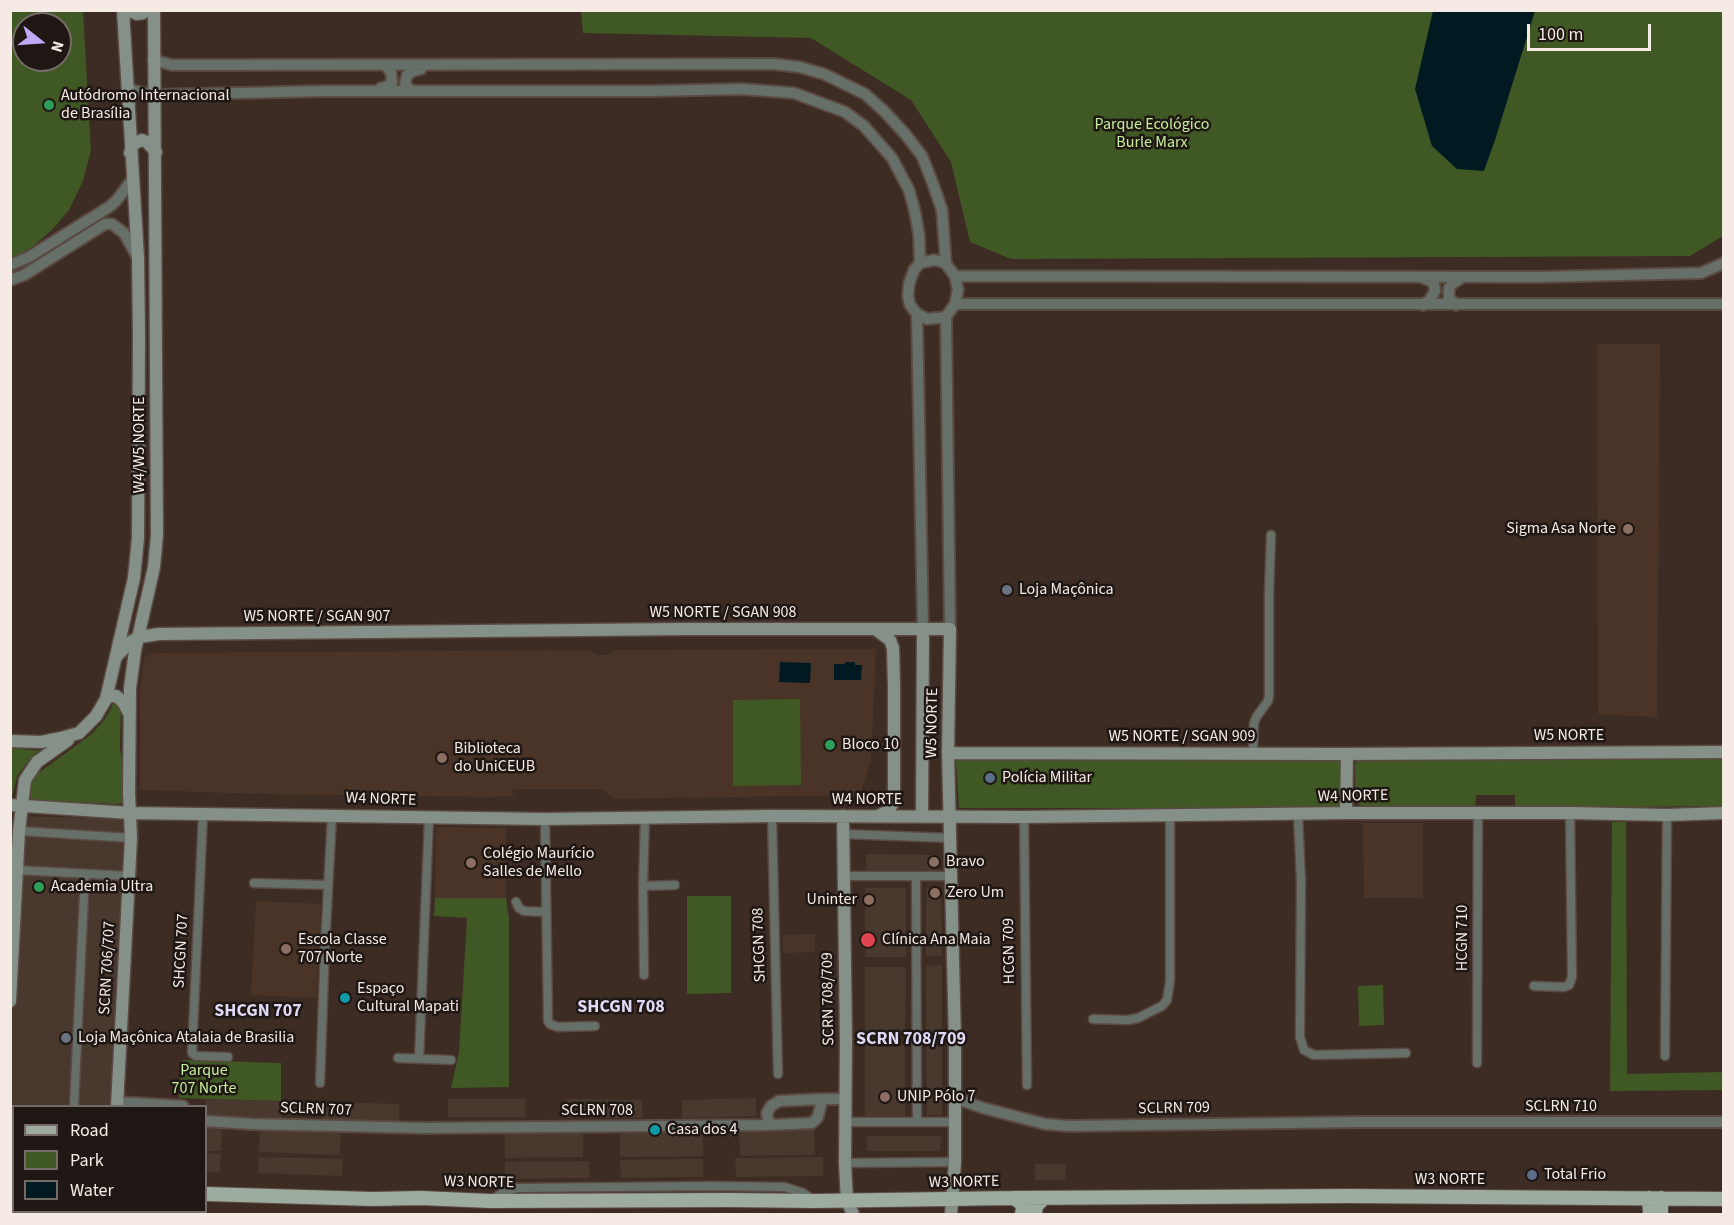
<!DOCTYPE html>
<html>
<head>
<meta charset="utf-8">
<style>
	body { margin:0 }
	#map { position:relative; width:1734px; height:1225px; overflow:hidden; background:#3d2c23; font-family:"Source Sans 3",sans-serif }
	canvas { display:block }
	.frame { position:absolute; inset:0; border:12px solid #f6eae4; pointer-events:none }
	.legend { position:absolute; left:12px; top:1105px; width:195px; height:108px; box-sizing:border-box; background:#1e1713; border:2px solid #746b67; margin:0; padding:8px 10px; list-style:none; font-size:18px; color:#f6eae4 }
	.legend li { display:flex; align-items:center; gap:12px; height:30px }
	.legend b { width:30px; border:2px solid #746b67 }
	.north { position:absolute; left:12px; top:12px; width:60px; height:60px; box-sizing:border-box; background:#1e1713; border:2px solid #746b67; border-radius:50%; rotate:107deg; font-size:16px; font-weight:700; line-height:24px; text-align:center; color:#f6eae4 }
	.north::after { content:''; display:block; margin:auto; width:21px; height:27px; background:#bda9f5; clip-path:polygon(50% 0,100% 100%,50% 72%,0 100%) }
	.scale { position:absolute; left:1527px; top:24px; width:124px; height:27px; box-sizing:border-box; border:3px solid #f6eae4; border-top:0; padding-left:8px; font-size:18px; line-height:21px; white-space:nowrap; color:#f6eae4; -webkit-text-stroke:4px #1e1713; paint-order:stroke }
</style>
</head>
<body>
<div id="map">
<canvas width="1734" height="1225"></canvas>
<div class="frame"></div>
<ul class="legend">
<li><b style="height:8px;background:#9dac9f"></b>Road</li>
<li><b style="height:16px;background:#405824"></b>Park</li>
<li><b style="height:16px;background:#011a22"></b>Water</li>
</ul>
<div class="north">N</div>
<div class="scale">100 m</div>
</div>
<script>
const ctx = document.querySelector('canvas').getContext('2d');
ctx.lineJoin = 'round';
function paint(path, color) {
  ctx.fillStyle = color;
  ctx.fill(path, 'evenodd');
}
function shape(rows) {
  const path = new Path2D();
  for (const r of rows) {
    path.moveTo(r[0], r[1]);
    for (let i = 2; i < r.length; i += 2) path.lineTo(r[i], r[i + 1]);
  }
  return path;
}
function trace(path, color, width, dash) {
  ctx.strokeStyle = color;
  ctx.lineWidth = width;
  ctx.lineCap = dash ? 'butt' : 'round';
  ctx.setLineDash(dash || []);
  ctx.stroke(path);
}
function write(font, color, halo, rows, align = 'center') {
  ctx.font = font + ' "Source Sans 3",sans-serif';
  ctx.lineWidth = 5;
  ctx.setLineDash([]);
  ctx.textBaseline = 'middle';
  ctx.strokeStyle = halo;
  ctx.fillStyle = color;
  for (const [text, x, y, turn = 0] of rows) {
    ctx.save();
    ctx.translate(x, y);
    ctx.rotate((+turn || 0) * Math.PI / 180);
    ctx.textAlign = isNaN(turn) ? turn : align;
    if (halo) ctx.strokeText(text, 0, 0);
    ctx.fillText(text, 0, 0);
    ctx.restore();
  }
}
paint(shape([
	[10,816,140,819,124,1106,14,1106,13,1195,10,1195],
	[866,854,940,855,939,870,866,870],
	[865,888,906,888,906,957,865,957],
	[926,889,941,889,942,956,926,956],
	[942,965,942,1035,926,1035,926,966],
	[865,967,906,967,905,1036,865,1036],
	[865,1044,905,1044,905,1116,865,1116],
	[926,1046,942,1046,942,1115,927,1115],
	[756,1098,756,1116,682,1118,682,1100],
	[206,1099,281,1101,281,1119,206,1117],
	[448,1099,525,1099,525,1117,448,1117],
	[566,1099,642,1100,642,1118,566,1118],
	[323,1102,399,1104,399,1122,322,1120],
	[206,1126,222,1127,221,1151,206,1151],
	[260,1128,341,1130,340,1155,259,1152],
	[814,1130,815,1155,740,1156,739,1131],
	[703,1131,703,1156,620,1157,620,1132],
	[583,1132,583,1157,505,1158,505,1133],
	[867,1136,941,1136,940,1151,867,1151],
	[206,1154,221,1154,220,1172,206,1172],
	[259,1157,343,1159,342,1176,258,1173],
	[823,1157,823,1176,736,1177,735,1158],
	[703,1159,703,1177,621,1178,620,1160],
	[589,1161,590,1178,505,1179,505,1162],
	[1035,1164,1066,1164,1065,1180,1035,1180]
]), '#49382e');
paint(shape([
	[1597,344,1660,344,1657,717,1598,714],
	[876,649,871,761,862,789,854,795,613,799,603,789,513,789,513,796,491,797,263,794,140,790,140,693,144,657,155,653,589,650,596,655,610,655,615,650],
	[1363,823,1423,823,1423,898,1364,898],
	[436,827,506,828,506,898,435,898],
	[256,901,321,904,316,998,251,995],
	[815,934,815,952,783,953,783,935]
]), '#4a3427');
paint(shape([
	[11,10,83,11,91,150,83,181,69,210,52,230,32,247,11,259],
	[24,24,60,24,60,60,24,60],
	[581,11,1723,11,1723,236,1690,256,1011,259,970,242,951,162,911,100,811,38,583,33],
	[114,698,121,703,120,749,125,771,124,798,122,803,116,804,32,800,29,795,29,788,33,777,93,733,104,720,111,709],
	[800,699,801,785,733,786,733,700],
	[10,748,41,751,30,759,17,776,12,798,10,798],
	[1723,758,1723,806,1515,808,1515,795,1476,795,1475,807,1363,807,1355,801,1355,765,1357,760,1363,759],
	[956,760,1341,760,1343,802,1337,808,959,808],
	[1612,822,1626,822,1627,1074,1723,1072,1723,1090,1610,1091],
	[687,896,731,896,731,993,687,994],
	[435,898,506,898,509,919,509,1087,451,1088,459,1052,467,918,434,916],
	[1383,985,1384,1025,1359,1026,1358,986],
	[182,1060,281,1063,281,1101,179,1098]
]), '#405824');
paint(shape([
	[1433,11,1535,11,1495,140,1484,171,1457,169,1432,146,1415,89],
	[780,662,811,663,810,683,779,682],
	[845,662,855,662,855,665,862,665,861,680,834,680,834,664,845,664]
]), '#011a22');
const minor = shape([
	[1253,753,1254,723,1257,716,1268,701,1269,696,1269,594,1271,535],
	[203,814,192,1053,196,1056,228,1057],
	[1298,815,1301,881,1300,1037,1304,1050,1314,1055,1406,1053],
	[772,816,778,1074],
	[1024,817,1027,1085],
	[545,819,548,1021,550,1024,558,1027,595,1026],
	[19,831,131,838],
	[843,834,951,838],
	[17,870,129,876],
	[843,876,952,876],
	[916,876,917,1122],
	[254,883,328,885],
	[643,886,675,885],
	[516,902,519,908,524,911,546,912],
	[644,975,643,886,645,817],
	[1534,986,1564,987,1569,985,1572,977,1570,813],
	[1093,1019,1128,1020,1138,1018,1162,1006,1167,1000,1170,981,1170,816],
	[1665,1056,1667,815],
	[398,1058,451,1060],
	[419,1059,429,818],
	[1477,1063,1478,813],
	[320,1083,325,946,332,815],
	[74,1106,85,874],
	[10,1113,14,1113],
	[845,1122,955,1122],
	[845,1163,955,1162],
	[492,1200,505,1191,517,1188,712,1186,785,1187,803,1193,812,1199]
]);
const tertiary = shape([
	[153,60,172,65,773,64,799,67,824,74,865,94,884,111,906,135,922,156,933,184,942,210,946,264],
	[381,88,386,87,392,83,391,72,385,65],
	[127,89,154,95,323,91,652,91,741,89,794,93,845,112,864,126,892,158,909,190,915,212,919,235,920,263,914,270,909,284,908,296,910,305,917,314,927,319,946,317,955,304,958,290,955,276,946,264,940,261,934,260,920,263],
	[411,91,405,84,407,75,413,71,421,69],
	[10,265,29,257,109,207,116,201,132,180],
	[955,276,1540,277,1701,273,1724,263],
	[10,280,24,275,105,224,112,224,124,233,138,258],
	[955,304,1724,304],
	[1423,305,1430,300,1435,291,1434,284,1431,281,1423,278],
	[1456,305,1449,298,1449,288,1452,284,1461,278],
	[917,314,923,629],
	[946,317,950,629],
	[955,1098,983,1108,1045,1124,1069,1126,1359,1122,1724,1122],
	[822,1099,818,1117,812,1123,769,1125,767,1113,771,1106,779,1101,822,1099,845,1099],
	[117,1102,183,1106],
	[206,1121,252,1124,425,1128,769,1125]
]);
const secondary = shape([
	[128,10,137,14,143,13,147,10],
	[130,153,133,144,142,140,147,142,156,152],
	[875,629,890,640,893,648,894,686,894,798,893,803,888,811,878,816],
	[116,657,129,643,139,637,159,634,686,629,950,629,948,753,955,1042,955,1162,951,1214],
	[106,699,110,696,116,696,123,702,129,713],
	[10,741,41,742,61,738,79,733,96,716,106,699,134,578,138,538,139,335,138,258,123,10],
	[948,753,1341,754,1724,752],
	[10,805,130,813,545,819,772,816,1024,817,1346,813,1570,813,1667,815,1724,813],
	[1346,813,1347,754],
	[843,816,846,1041,845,1163,847,1201,853,1214],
	[922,817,923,629],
	[10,1001,19,831,25,780,37,762,68,740],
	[117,1106,131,838,129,793,130,688,135,651,154,567,157,535,154,10],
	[100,1214,101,1212]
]);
const primary = shape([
	[10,1185,14,1185],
	[206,1194,372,1199,421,1198,490,1201,730,1200,815,1201,1014,1198,1348,1196,1724,1199],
	[1014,1198,1021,1203,1023,1207,1022,1214],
	[1649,1198,1650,1214],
	[1661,1198,1661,1214],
	[10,1212,79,1214],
	[198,1212,199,1214],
	[1035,1214,1036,1206,1044,1198]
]);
trace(minor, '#5b4a42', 11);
trace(tertiary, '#5b4a42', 14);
trace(secondary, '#5b4a42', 15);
trace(primary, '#5b4a42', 16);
trace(minor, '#676f69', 8);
trace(tertiary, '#676f69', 10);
trace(secondary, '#859188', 12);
trace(primary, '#9dac9f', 14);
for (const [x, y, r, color] of [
	[49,105,6,"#2e9e5b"],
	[1628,529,6,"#8d6e63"],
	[1007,590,6,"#6b7280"],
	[830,745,6,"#2e9e5b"],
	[442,758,6,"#8d6e63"],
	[990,778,6,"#5c6f8a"],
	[934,862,6,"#8d6e63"],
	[471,863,6,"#8d6e63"],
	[39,887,6,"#2e9e5b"],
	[935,893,6,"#8d6e63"],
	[869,900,6,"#8d6e63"],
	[868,940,8,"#e0444e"],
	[286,949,6,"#8d6e63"],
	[345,998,6,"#0f9aa8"],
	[66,1038,6,"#6b7280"],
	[885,1097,6,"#8d6e63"],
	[655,1130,6,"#0f9aa8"],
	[1532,1175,6,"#5c6f8a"]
]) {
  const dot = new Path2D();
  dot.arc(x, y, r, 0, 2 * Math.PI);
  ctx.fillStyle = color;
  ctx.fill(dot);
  trace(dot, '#1e1713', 2);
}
write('16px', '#f6eae4', '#1e1713', [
	["Autódromo Internacional",61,96],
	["de Brasília",61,114],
	["Sigma Asa Norte",1616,529,"right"],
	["Loja Maçônica",1019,590],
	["Bloco 10",842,745],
	["Biblioteca",454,749],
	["do UniCEUB",454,767],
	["Polícia Militar",1002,778],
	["Colégio Maurício",483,854],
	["Salles de Mello",483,872],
	["Bravo",946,862],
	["Academia Ultra",51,887],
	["Zero Um",947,893],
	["Uninter",857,900,"right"],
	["Escola Classe",298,940],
	["707 Norte",298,958],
	["Clínica Ana Maia",882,940],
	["Espaço",357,989],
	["Cultural Mapati",357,1007],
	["Loja Maçônica Atalaia de Brasilia",78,1038],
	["UNIP Pólo 7",897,1097],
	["Casa dos 4",667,1130],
	["Total Frio",1544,1175]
], 'left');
write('16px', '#c4ee9a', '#1e1713', [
	["Parque Ecológico",1152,125],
	["Burle Marx",1152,143],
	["Parque",204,1071],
	["707 Norte",204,1089]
]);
write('16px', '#f6eae4', '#1e1713', [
	["W4/W5 NORTE",140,445,-90],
	["W5 NORTE / SGAN 908",723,613],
	["W5 NORTE / SGAN 907",317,617],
	["W5 NORTE",933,723,-89],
	["W5 NORTE",1569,736],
	["W5 NORTE / SGAN 909",1182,737],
	["W4 NORTE",1353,797,-1],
	["W4 NORTE",381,800,2],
	["W4 NORTE",867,800],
	["HCGN 710",1463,938,-90],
	["SHCGN 708",760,945,-92],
	["SHCGN 707",182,951,-87],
	["HCGN 709",1010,951,-91],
	["SCRN 706/707",108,968,-87],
	["SCRN 708/709",829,999,-91],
	["SCLRN 710",1561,1107],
	["SCLRN 709",1174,1109,-1],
	["SCLRN 707",316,1110,2],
	["SCLRN 708",597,1111],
	["W3 NORTE",1450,1180],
	["W3 NORTE",479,1183,1],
	["W3 NORTE",964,1183,-1]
]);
write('bold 18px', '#dfd9f6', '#1e1713', [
	["SHCGN 708",621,1008],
	["SHCGN 707",258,1012],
	["SCRN 708/709",911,1040]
]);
</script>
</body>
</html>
